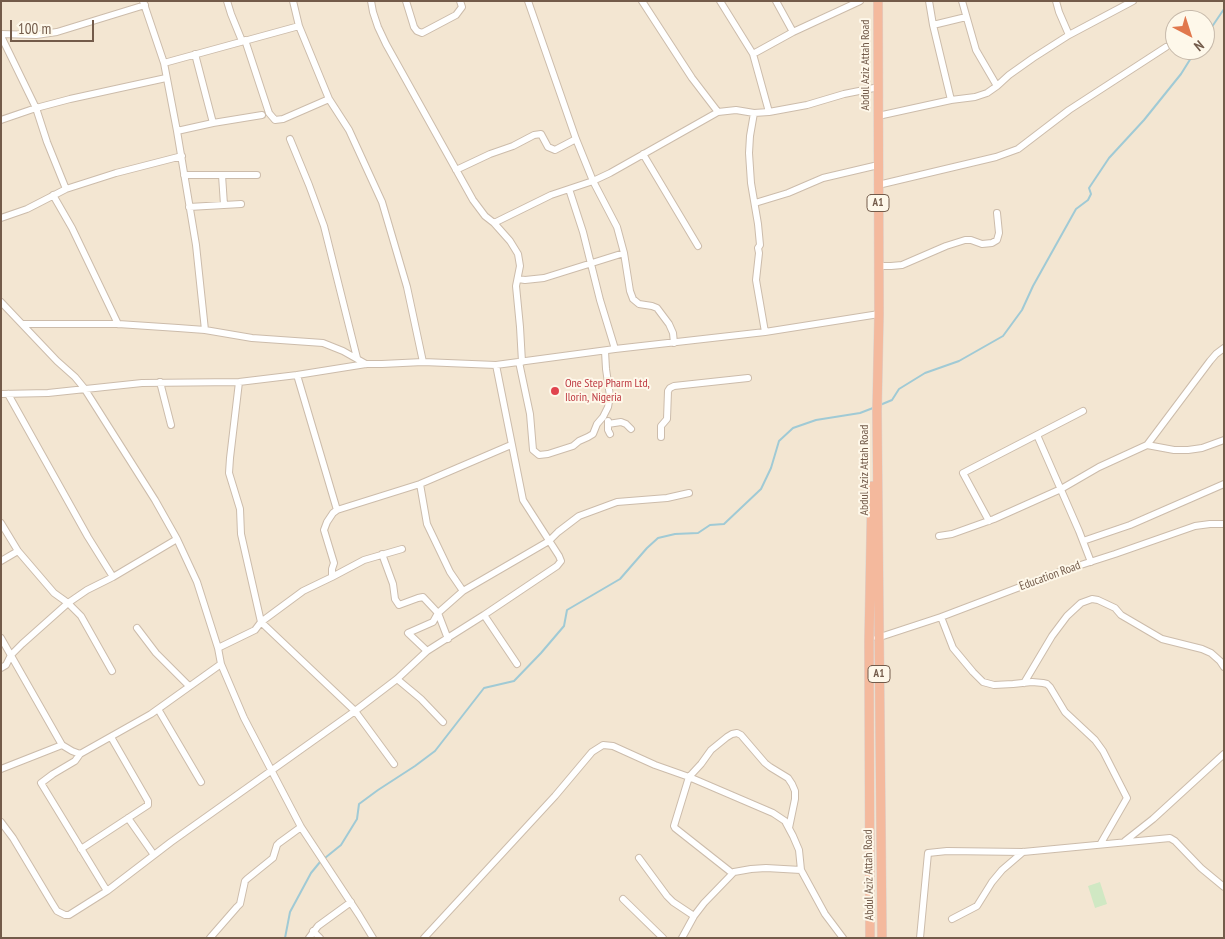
<!DOCTYPE html>
<html>
<head>
<meta charset="utf-8">
<style>
	body { margin:0 }
	#map { position:relative; width:1225px; height:939px; overflow:hidden; background:#fbf4e4; font-family:"PT Sans Narrow",sans-serif }
	canvas { display:block }
	.frame { position:absolute; inset:0; border:2px solid #735b4a; pointer-events:none }
	.north { position:absolute; left:1165px; top:10px; width:50px; height:50px; box-sizing:border-box; background:#fef8ea; border:1px solid #c6b9aa; border-radius:50%; rotate:140deg; font-size:14px; font-weight:700; line-height:20px; text-align:center; color:#735b4a }
	.north::after { content:''; display:block; margin:auto; width:18px; height:22px; background:#e1784d; clip-path:polygon(50% 0,100% 100%,50% 72%,0 100%) }
	.scale { position:absolute; left:10px; top:20px; width:84px; height:22px; box-sizing:border-box; border:2px solid #735b4a; border-top:0; padding-left:6px; font-size:15px; line-height:18px; white-space:nowrap; color:#735b4a; -webkit-text-stroke:4px #fef8ea; paint-order:stroke }
</style>
</head>
<body>
<div id="map">
<canvas width="1225" height="939"></canvas>
<div class="frame"></div>
<div class="north">N</div>
<div class="scale">100 m</div>
</div>
<script>
const ctx = document.querySelector('canvas').getContext('2d');
ctx.lineJoin = 'round';
function paint(path, color) {
  ctx.fillStyle = color;
  ctx.fill(path, 'evenodd');
}
function shape(rows) {
  const path = new Path2D();
  for (const r of rows) {
    path.moveTo(r[0], r[1]);
    for (let i = 2; i < r.length; i += 2) path.lineTo(r[i], r[i + 1]);
  }
  return path;
}
function trace(path, color, width, dash) {
  ctx.strokeStyle = color;
  ctx.lineWidth = width;
  ctx.lineCap = dash ? 'butt' : 'round';
  ctx.setLineDash(dash || []);
  ctx.stroke(path);
}
function write(font, color, halo, rows, align = 'center') {
  ctx.font = font + ' "PT Sans Narrow",sans-serif';
  ctx.lineWidth = 4;
  ctx.setLineDash([]);
  ctx.textBaseline = 'middle';
  ctx.strokeStyle = halo;
  ctx.fillStyle = color;
  for (const [text, x, y, turn = 0] of rows) {
    ctx.save();
    ctx.translate(x, y);
    ctx.rotate((+turn || 0) * Math.PI / 180);
    ctx.textAlign = isNaN(turn) ? turn : align;
    if (halo) ctx.strokeText(text, 0, 0);
    ctx.fillText(text, 0, 0);
    ctx.restore();
  }
}
paint(shape([
	[1,1,1224,1,1224,938,1,938],
	[1175,20,1205,20,1205,50,1175,50]
]), '#f3e6d2');
paint(shape([
	[1100,882,1107,904,1095,908,1088,886]
]), '#d0e8c3');
trace(shape([
	[1205,37,1224,9],
	[880,405,892,400,899,389,925,373,959,361,1003,336,1022,310,1033,286,1076,209,1088,200,1091,194,1089,188,1109,158,1144,120,1181,74,1196,50],
	[285,938,290,912,311,873,320,862,341,845,357,819,359,804,378,790,415,766,435,751,484,688,514,681,541,653,564,626,567,610,620,579,647,548,658,538,675,534,698,533,710,525,724,524,761,489,771,468,779,441,793,428,816,420,860,413,873,408]
]), '#a0cad5', 2);
const minor = shape([
	[143,1,164,63,177,131,196,245,205,330],
	[227,1,231,14,242,41],
	[293,1,299,26,329,99,349,130,382,202,407,287,423,362],
	[371,1,373,12,378,27,386,44,473,200,485,216,494,223,510,241,518,254,520,266,516,286,520,327,522,362],
	[406,1,414,27,417,31,422,33,456,15,462,7,460,1],
	[528,1,576,139,593,181,617,227,624,253,630,291,633,299,639,304,652,306,657,308,669,324,673,333,674,343],
	[642,1,692,78,718,112],
	[720,1,753,54,769,112],
	[776,1,793,32],
	[929,1,933,25,951,100],
	[962,1,976,50,997,86],
	[1056,1,1059,12,1069,35],
	[933,25,966,17],
	[1,34,36,35,57,32,145,5],
	[1,36,36,108,47,142,66,189],
	[245,40,269,113,275,120,283,119,329,99],
	[753,54,793,32,860,1],
	[164,63,299,26],
	[754,113,750,136,749,153,751,183,758,224,760,245,758,248,759,253,756,280,765,332],
	[878,116,951,100,975,97,987,93,997,86,1009,75,1033,58,1069,35,1133,1],
	[1,120,36,108,70,99,166,78],
	[213,123,262,115],
	[177,131,213,123,195,54],
	[290,139,309,185,324,226,357,358],
	[643,154,698,246],
	[456,170,490,154,513,146,534,135,541,134,548,147,555,150,576,139],
	[184,175,257,175],
	[222,175,224,205],
	[878,185,996,157,1018,149,1069,110,1166,47],
	[569,189,583,232,600,300,615,349],
	[53,195,72,228,118,324],
	[755,203,788,193,823,178,874,166],
	[189,207,241,204],
	[1,218,27,209,66,189,116,173,182,156],
	[494,223,551,195,593,181,610,173,718,112,736,110,754,113,769,112,807,105,844,94,874,88],
	[879,266,891,266,902,265,946,246,965,240,971,240,982,244,992,243,997,240,999,233,997,213],
	[518,279,525,280,544,278,624,253],
	[1,302,57,361,75,377,84,388,155,500,177,539,197,582,218,648,221,664,244,718,301,827,359,915,373,938],
	[23,324,118,324,178,328,205,330,252,338,323,343,343,351,366,364],
	[519,362,530,414,533,450,539,455,548,454,573,446,579,441,588,437,593,434,597,424,603,417,608,407,610,396,606,369,605,351],
	[297,375,337,510],
	[160,382,171,425],
	[239,382,230,458,229,473,240,509,241,534,261,622,355,711,394,764],
	[1,394,48,393,142,383,239,382,297,375,366,364,382,364,423,362,496,365,615,349,765,332,879,314],
	[8,394,88,537,113,577],
	[608,421,608,430,610,434],
	[608,424,621,422,626,424,631,429],
	[1037,435,1079,531,1091,562],
	[661,437,661,426,667,419,668,391,670,388,674,386,748,378],
	[1147,445,1174,450,1188,450,1202,448,1224,440],
	[420,484,427,524,450,572,463,591],
	[989,521,963,473,1083,411],
	[1,523,18,551,54,593,68,603,81,616,112,671],
	[939,536,952,534,994,519,1061,489,1099,467,1147,445,1210,361,1216,354,1224,348],
	[1083,541,1130,525,1224,484],
	[382,554,393,584,395,599,399,605,418,598,423,597,438,613,448,639],
	[1,561,18,551],
	[332,577,364,560,402,549],
	[484,615,517,664],
	[941,617,953,648,973,672,983,682,994,685,1013,684,1032,682,1043,683,1047,684,1050,687,1065,712,1095,740,1103,751,1127,798,1101,843],
	[137,628,156,653,189,686],
	[1,638,62,745,72,751,80,754,151,714,221,664],
	[877,638,941,617,1062,571,1115,554,1195,526,1210,524,1224,524],
	[218,648,255,630,261,622,303,591,332,577,332,569,334,563,324,530,327,522,333,513,337,510,420,484,511,445],
	[427,651,408,633,433,622,438,613,463,591,549,541,558,532,579,516,617,502,667,498,689,493],
	[1,668,6,665,11,655,22,644,68,603,87,590,113,577,177,539],
	[397,679,421,699,443,722],
	[1024,683,1052,636,1067,616,1081,603,1092,599,1098,600,1115,608,1121,615,1162,639,1202,649,1211,653,1220,661,1224,667],
	[158,709,201,782],
	[80,754,75,761,53,774,41,783,107,891],
	[1,769,62,745],
	[128,818,154,855],
	[1,822,13,838,52,903,57,911,65,915,69,915,107,891,171,842,355,711,397,679,427,651,484,615,557,566,561,561,559,556,523,500,496,365],
	[1125,841,1153,819,1224,754],
	[81,849,148,805,148,801,111,737],
	[639,858,667,896,673,902,694,916],
	[732,873,675,828,674,826,689,777,701,764,711,750,727,737,732,734,737,733,741,735,765,763,770,767,788,778,792,784,795,791,795,799,789,828],
	[623,899,663,938],
	[952,919,977,906,992,882,1002,870,1023,852],
	[313,931,320,938],
	[210,938,237,907,240,904,245,881,247,879,273,858,277,845,279,843,301,827],
	[309,938,318,926,351,902],
	[424,938,555,796,592,752,603,745,613,746,655,765,689,777,773,813,785,821,793,836,799,850,801,870,825,914,843,938],
	[682,938,694,916,704,903,734,872,751,869,766,868,801,870],
	[920,938,928,853,947,851,1023,852,1170,838,1175,841,1201,868,1224,887]
]);
const highway = shape([
	[878,1,879,314,877,411,882,938],
	[870,938,869,641,872,486]
]);
trace(minor, '#ccbcab', 8);
trace(highway, '#dbd4d0', 10);
trace(minor, '#fff', 6);
trace(highway, '#f4b99d', 9);
for (const [x, y, r, color] of [
	[555,391,5,"#e0444e"]
]) {
  const dot = new Path2D();
  dot.arc(x, y, r, 0, 2 * Math.PI);
  ctx.fillStyle = color;
  ctx.fill(dot);
  trace(dot, '#fef8ea', 2);
}
for (const [x, y, w] of [
	[878,203,22],
	[879,674,22]
]) {
  const box = new Path2D();
  box.roundRect(x - w / 2, y - 8.5, w, 17, 4);
  ctx.fillStyle = '#fef8ea';
  ctx.fill(box);
  trace(box, '#735b4a', 1);
}
write('bold 11px', '#735b4a', null, [
	["A1",878,203],
	["A1",879,674]
]);
write('12px', '#735b4a', '#fef8ea', [
	["Abdul Aziz Attah Road",866,65,-90],
	["Abdul Aziz Attah Road",865,470,-90],
	["Education Road",1050,576,-20],
	["Abdul Aziz Attah Road",869,875,-91]
]);
write('12px', '#be3a42', '#fef8ea', [
	["One Step Pharm Ltd,",565,384],
	["Ilorin, Nigeria",565,398]
], 'left');
</script>
</body>
</html>
